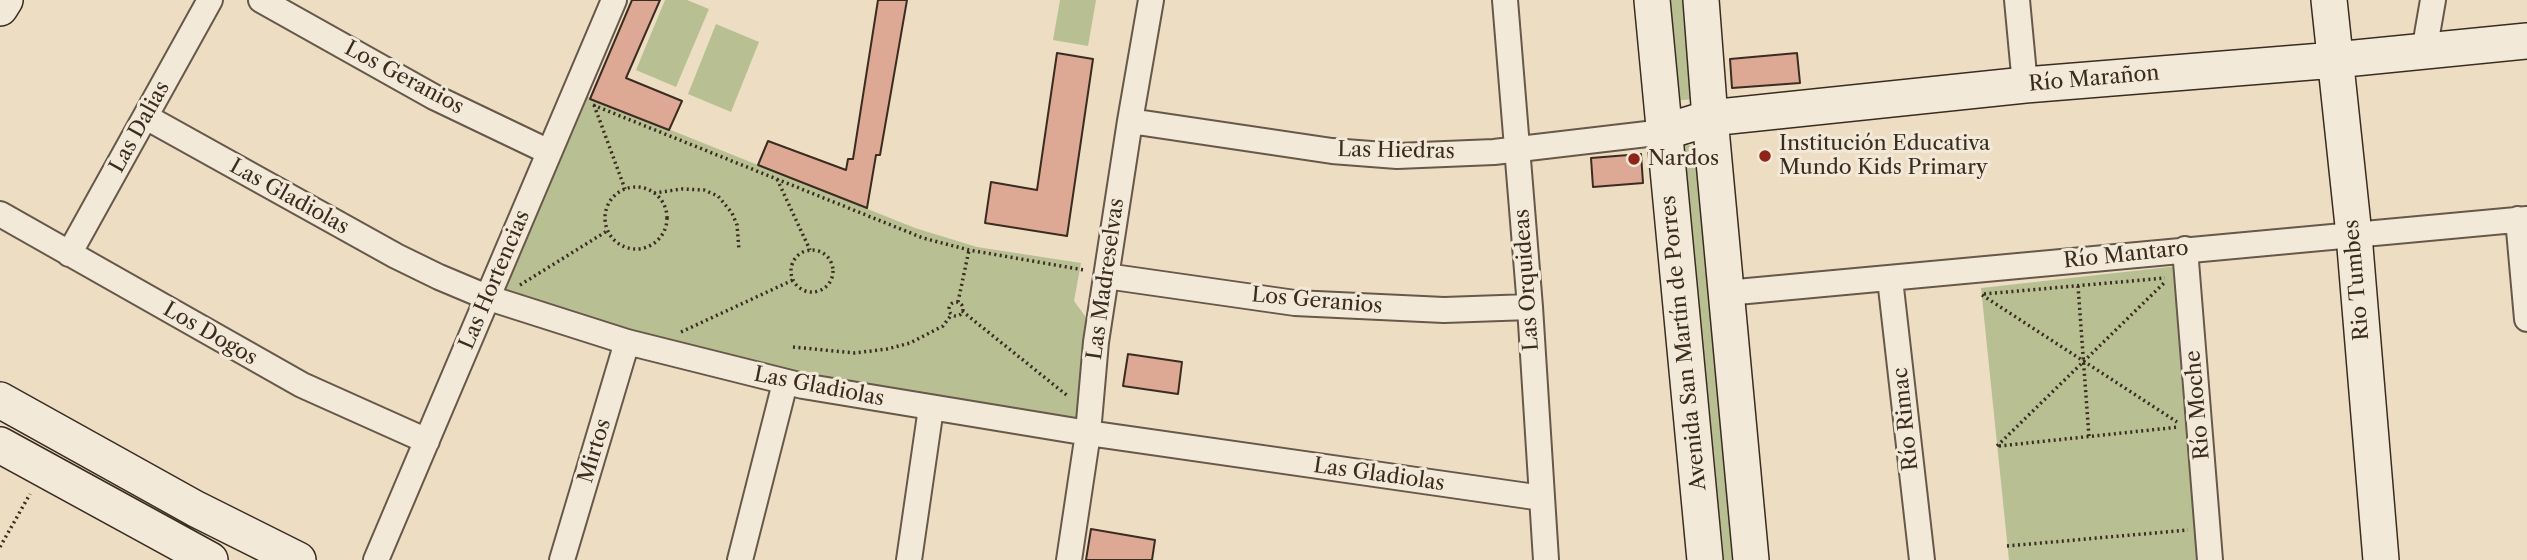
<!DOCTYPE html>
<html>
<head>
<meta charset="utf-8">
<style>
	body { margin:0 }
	canvas { display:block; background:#ecddc3 }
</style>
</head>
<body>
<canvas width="2527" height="560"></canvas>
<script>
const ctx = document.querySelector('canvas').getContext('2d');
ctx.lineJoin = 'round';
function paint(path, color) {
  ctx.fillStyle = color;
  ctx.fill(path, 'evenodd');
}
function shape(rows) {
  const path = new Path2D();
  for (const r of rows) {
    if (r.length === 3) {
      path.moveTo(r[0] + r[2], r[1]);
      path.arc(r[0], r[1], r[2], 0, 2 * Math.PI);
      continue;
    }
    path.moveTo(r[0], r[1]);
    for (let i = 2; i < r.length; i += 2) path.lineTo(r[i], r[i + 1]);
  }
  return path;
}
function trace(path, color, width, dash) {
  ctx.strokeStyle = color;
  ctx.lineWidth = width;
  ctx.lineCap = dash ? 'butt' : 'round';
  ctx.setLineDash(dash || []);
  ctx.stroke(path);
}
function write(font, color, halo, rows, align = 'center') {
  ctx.font = font + ' "Libre Caslon Text",serif';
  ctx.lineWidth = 6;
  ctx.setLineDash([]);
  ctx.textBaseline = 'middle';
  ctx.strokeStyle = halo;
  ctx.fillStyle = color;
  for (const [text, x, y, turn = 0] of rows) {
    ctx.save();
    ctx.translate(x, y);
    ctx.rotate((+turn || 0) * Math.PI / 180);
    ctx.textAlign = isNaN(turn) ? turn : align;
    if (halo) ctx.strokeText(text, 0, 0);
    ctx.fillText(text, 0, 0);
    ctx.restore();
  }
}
paint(shape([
	[665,0,687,0,709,9,676,87,636,70],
	[1060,0,1096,0,1088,46,1053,40],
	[1661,0,1687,0,1696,99,1670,101],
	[716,24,759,42,731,112,688,94],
	[586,96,915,228,977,247,1081,263,1074,301,1093,327,1081,422,788,369,614,329,500,292],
	[1686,144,1701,150,1736,560,1711,560,1675,148],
	[2178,266,2202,560,2009,560,1981,288]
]), '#b8c093');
const building = shape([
	[632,0,660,0,626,78,682,101,669,130,590,99,632,0],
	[878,0,907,0,880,155,876,155,867,208,758,165,768,141,846,170,848,159,853,159,878,0],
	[1057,53,1093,59,1067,236,985,223,991,182,1037,190,1057,53],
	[1797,53,1800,83,1732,88,1730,59,1797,53],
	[1641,154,1643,183,1593,187,1591,158,1641,154],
	[1128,354,1182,362,1178,394,1123,386,1128,354],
	[1091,529,1155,540,1152,560,1086,560,1091,529]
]);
paint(building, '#dda894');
trace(building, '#3b2c22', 2);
const street = shape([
	[261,0,434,97,549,152],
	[1505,0,1530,307,1546,560],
	[2017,0,2025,85],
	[2424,52,2433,0],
	[146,117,396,256,439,277,489,298,627,342,803,386,1088,433,1542,498],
	[1130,121,1332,151,1397,156,1494,152,1664,132],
	[0,214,302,385,427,441],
	[2518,219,2527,319],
	[2185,249,2210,560],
	[69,254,210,0],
	[1106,276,1295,303,1444,310,1530,307],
	[1890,279,1922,560],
	[1726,293,2527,219],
	[376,560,614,0],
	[562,560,627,342],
	[740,560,785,383],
	[909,560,931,408],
	[1069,560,1088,433,1096,342,1130,121,1151,0]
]);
const secondary = shape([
	[1652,0,1705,560],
	[1701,0,1710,118,1751,560],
	[2329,0,2354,235,2381,560],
	[0,8,5,0],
	[1664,132,1710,118,2025,85,2335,60,2527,41],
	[0,400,196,509,298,560],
	[0,445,210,560]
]);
trace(street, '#67584a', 28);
trace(secondary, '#3b2c22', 38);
trace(shape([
	[593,105,923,238,969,250,1084,270],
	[594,105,625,189],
	[777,179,810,250],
	[636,218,31],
	[654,193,682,189,704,190,718,196,732,213,737,225,739,250],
	[812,271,21],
	[520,285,607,231],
	[2078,286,2089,437],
	[1984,294,2165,278],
	[1982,295,2177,422],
	[958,302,969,250],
	[956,309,7],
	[962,311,1069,397],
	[681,332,793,280],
	[793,347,855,353,887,349,910,343,943,326,952,314],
	[1997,446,2166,281],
	[1999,446,2179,427],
	[2007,546,2188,530],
	[0,547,30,494]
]), '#3b2c22', 3.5, [2, 3.5]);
trace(street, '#f3e9d8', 24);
trace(secondary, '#f3e9d8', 35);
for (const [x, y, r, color] of [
	[1765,156,7,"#8f2418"],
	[1634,159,7,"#8f2418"]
]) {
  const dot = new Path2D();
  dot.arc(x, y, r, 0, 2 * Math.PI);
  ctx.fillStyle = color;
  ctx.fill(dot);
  trace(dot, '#f3e9d8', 2.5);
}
write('21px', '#3b2c22', '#f3e9d8', [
	["Los Geranios",404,78,28],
	["Río Marañon",2094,79,-5],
	["Las Dalias",140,127,-61],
	["Las Hiedras",1396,151,1],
	["Las Gladiolas",289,197,29],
	["Río Mantaro",2126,255,-6],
	["Las Madreselvas",1106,279,-82],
	["Las Hortencias",495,280,-67],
	["Las Orquideas",1527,280,-94],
	["Rio Tumbes",2357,280,-95],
	["Los Geranios",1317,301,5],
	["Los Dogos",210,334,30],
	["Avenida San Martín de Porres",1684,343,-96],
	["Las Gladiolas",819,387,11],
	["Río Moche",2198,405,-95],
	["Río Rimac",1906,419,-96],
	["Mirtos",595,451,-73],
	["Las Gladiolas",1379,475,8]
]);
write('21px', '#3b2c22', '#f3e9d8', [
	["Institución Educativa",1779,144],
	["Mundo Kids Primary",1779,168],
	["Nardos",1648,159]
], 'left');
</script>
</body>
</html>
